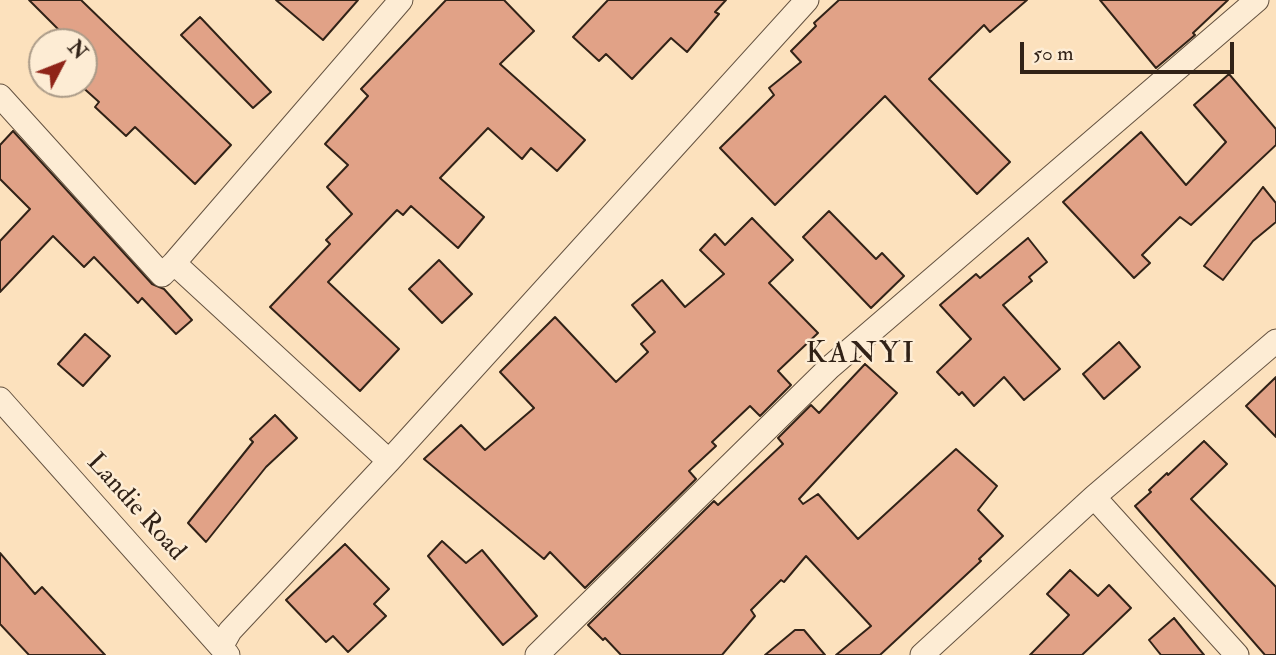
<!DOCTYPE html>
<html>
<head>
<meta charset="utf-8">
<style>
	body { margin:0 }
	#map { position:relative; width:1276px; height:655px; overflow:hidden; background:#fce1bd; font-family:"IM FELL Double Pica",serif }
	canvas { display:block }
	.north { position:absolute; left:28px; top:28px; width:70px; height:70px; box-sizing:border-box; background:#fdecd4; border:2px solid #ab9b88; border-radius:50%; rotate:48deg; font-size:19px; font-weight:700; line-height:28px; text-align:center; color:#312217 }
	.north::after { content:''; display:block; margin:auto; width:24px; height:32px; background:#8f2418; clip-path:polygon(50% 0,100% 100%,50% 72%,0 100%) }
	.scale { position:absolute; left:1020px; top:42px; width:214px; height:32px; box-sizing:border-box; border:4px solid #312217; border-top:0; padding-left:9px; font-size:21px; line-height:24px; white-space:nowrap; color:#312217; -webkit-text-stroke:5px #fdecd4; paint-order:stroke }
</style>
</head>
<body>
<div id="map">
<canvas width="1276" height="655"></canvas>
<div class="north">N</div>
<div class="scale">50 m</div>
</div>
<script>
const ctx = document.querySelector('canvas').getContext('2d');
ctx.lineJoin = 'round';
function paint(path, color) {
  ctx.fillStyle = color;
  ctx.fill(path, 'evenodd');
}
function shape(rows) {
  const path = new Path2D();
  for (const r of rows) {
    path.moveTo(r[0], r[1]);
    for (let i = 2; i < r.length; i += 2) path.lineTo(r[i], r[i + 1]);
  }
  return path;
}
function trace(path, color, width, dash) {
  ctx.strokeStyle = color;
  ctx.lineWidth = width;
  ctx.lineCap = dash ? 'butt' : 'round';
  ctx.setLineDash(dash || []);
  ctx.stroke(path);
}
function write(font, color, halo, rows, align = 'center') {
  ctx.font = font + ' "IM FELL Double Pica",serif';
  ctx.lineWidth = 5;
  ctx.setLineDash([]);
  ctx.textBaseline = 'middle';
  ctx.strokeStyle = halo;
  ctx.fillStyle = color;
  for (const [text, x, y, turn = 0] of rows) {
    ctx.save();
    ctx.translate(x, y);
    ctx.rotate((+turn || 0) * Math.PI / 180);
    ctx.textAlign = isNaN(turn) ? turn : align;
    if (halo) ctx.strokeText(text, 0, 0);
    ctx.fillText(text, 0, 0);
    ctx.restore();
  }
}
const building = shape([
	[29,0,81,0,231,145,195,184,135,127,126,136,95,107,99,102,79,84,84,84,84,42,71,42,29,0],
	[276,0,358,0,323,40,276,0],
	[446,0,504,0,534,31,500,64,585,140,557,171,531,148,522,159,488,128,440,178,484,217,458,248,411,206,403,215,397,210,328,282,399,349,360,391,270,307,330,244,326,240,352,214,327,187,348,165,325,144,368,96,361,89,446,0],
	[608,0,726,0,715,12,719,14,687,52,671,38,632,79,606,54,599,61,573,37,608,0],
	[839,0,1027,0,990,32,984,25,929,79,1010,162,977,194,885,96,775,205,720,148,774,95,769,88,801,62,791,51,816,26,814,23,839,0],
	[1100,0,1228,0,1193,33,1195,35,1156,68,1100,0],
	[200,17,271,92,253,108,181,35,200,17],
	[1229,74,1276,129,1276,145,1191,225,1180,217,1142,255,1150,263,1134,278,1063,202,1141,132,1186,185,1226,142,1194,105,1229,74],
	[13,131,152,284,164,289,192,320,176,334,142,298,138,303,94,257,84,267,53,236,0,292,0,241,30,209,0,179,0,145,13,131],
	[1263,187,1276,203,1276,222,1253,241,1223,280,1204,266,1263,187],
	[829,211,876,259,882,253,904,276,871,308,803,237,829,211],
	[752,218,793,260,769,283,818,333,778,371,791,385,760,416,750,406,712,442,716,446,689,471,696,479,585,588,550,552,544,559,424,459,461,425,485,450,534,408,500,372,555,317,616,382,648,352,641,344,655,332,632,305,662,280,685,307,724,274,700,250,715,234,725,245,752,218],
	[1028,238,1047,262,1029,277,1032,281,1003,305,1060,369,1024,400,1004,377,974,406,962,392,959,395,937,372,971,339,940,305,976,274,980,278,1028,238],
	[439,260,472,294,442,323,409,289,439,260],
	[85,334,110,356,83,386,58,364,85,334],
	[1119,342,1140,367,1104,399,1083,374,1119,342],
	[865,364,897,393,799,499,803,504,818,494,858,539,956,449,997,486,978,510,1003,536,979,559,981,561,880,655,836,655,871,626,806,556,784,582,781,580,751,610,755,616,722,655,621,655,605,638,603,640,588,625,714,501,718,505,783,444,778,438,811,405,819,413,865,364],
	[1276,377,1276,437,1246,406,1276,377],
	[275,415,297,438,266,467,206,542,188,523,253,442,250,439,275,415],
	[1204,441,1227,464,1191,499,1276,587,1276,655,1265,655,1135,506,1151,492,1149,490,1167,473,1168,475,1204,441],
	[442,541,466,563,482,550,537,616,503,645,428,556,442,541],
	[345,544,389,589,374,604,386,616,348,652,333,636,326,642,286,600,345,544],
	[0,553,35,594,42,587,105,655,29,655,0,624,0,553],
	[1070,570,1098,596,1109,585,1131,608,1082,655,1030,655,1069,615,1047,594,1070,570],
	[1174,618,1204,655,1161,655,1149,640,1174,618],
	[795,630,804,630,825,655,765,655,795,630]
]);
paint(building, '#e1a287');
trace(building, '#312217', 2);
const street = shape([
	[0,96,162,275,174,263],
	[0,399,228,655],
	[389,461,174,263,401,0],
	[1094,497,1237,655],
	[221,647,230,631,389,461,807,0],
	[537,655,829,368,1257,0],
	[922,655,1094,497,1276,341]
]);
trace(street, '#645240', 25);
trace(street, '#fdecd4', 23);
write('26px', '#312217', '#fdecd4', [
	["Landie Road",135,508,48]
]);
ctx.letterSpacing = '2px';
write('30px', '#312217', '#fdecd4', [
	["KANYI",861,356]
]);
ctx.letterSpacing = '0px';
</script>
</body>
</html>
